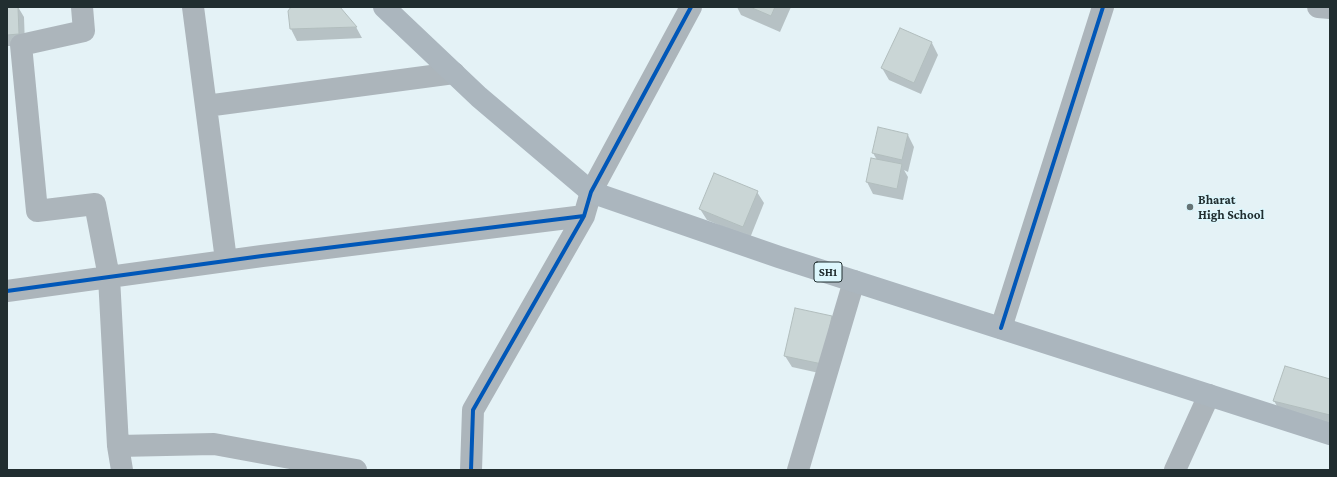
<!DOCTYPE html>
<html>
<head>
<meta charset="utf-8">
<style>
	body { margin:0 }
	#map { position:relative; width:1337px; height:477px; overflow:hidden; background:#e4f2f6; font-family:"Crimson Pro",serif }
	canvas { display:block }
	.frame { position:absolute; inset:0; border:8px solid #212e30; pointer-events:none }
</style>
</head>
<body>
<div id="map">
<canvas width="1337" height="477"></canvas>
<div class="frame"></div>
</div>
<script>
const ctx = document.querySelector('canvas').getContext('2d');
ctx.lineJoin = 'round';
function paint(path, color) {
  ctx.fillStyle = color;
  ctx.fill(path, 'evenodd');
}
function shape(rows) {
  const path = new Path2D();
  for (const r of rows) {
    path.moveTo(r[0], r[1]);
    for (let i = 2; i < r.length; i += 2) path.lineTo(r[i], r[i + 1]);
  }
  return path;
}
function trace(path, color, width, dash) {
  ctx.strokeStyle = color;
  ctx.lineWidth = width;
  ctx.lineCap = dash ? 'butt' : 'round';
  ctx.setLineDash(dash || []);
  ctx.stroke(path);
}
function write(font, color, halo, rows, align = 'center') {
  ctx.font = font + ' "Crimson Pro",serif';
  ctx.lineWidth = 3;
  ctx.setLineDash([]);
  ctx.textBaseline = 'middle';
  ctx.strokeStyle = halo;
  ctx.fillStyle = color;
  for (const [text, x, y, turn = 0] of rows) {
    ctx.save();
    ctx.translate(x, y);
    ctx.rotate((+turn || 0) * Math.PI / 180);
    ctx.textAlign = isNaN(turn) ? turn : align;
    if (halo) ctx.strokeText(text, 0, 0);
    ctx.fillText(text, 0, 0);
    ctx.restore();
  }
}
paint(shape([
	[7,7,18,7,24,17,25,46,7,46],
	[292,7,339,7,356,27,362,38,297,41,291,29],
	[737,7,791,7,780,32,741,15],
	[900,29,932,43,938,55,921,94,889,80,882,68],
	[908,135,914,147,908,172,904,170,908,177,903,200,873,194,867,182,871,159,877,160,873,153],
	[757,192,764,203,750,238,707,220,700,209],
	[831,317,828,375,792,367,785,356],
	[1330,380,1330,432,1286,421,1274,401]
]), '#0003');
const building = shape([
	[7,7,18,7,19,34,7,35,7,7],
	[291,7,340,7,357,27,290,29,288,11,291,7],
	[750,7,775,7,771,16,750,7],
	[900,28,932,42,914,83,881,68,900,28],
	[878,127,908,134,902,160,872,153,878,127],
	[871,158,902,164,897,189,866,182,871,158],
	[714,173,758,191,743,227,699,209,714,173],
	[795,308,832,316,822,364,784,356,795,308],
	[1285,366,1330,379,1330,415,1273,401,1285,366]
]);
paint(building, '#cad6d6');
trace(building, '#b1bdbd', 1);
trace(shape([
	[82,7,84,31,21,45,37,211,95,204,109,277,118,446,122,470],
	[193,7,226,260],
	[1318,7,1330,8],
	[206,106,454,73],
	[7,291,262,256,584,216],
	[1001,328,1103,7],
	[118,446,214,444,356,470],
	[471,470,473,410,584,216,591,192,691,7],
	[798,470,854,281],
	[1175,470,1209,395]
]), '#acb5bb', 22);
trace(shape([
	[384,7,479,97,591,192,779,257,1330,434]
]), '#abb6be', 22);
trace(shape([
	[7,291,262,256,584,216],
	[1001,328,1103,7],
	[471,470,473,410,584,216,591,192,691,7]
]), '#0057b8', 4);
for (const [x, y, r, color] of [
	[1190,207,4,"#657375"]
]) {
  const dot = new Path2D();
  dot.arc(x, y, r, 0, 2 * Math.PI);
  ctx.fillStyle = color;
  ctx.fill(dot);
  trace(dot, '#ddf7fd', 1.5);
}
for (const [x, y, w] of [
	[828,272,28]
]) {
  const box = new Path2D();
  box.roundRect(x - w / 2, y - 10, w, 20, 3);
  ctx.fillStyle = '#ddf7fd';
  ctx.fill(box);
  trace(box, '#212e30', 1);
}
write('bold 12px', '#212e30', null, [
	["SH1",828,272]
]);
write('bold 13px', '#212e30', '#ddf7fd', [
	["Bharat",1198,200],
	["High School",1198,215]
], 'left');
</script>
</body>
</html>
